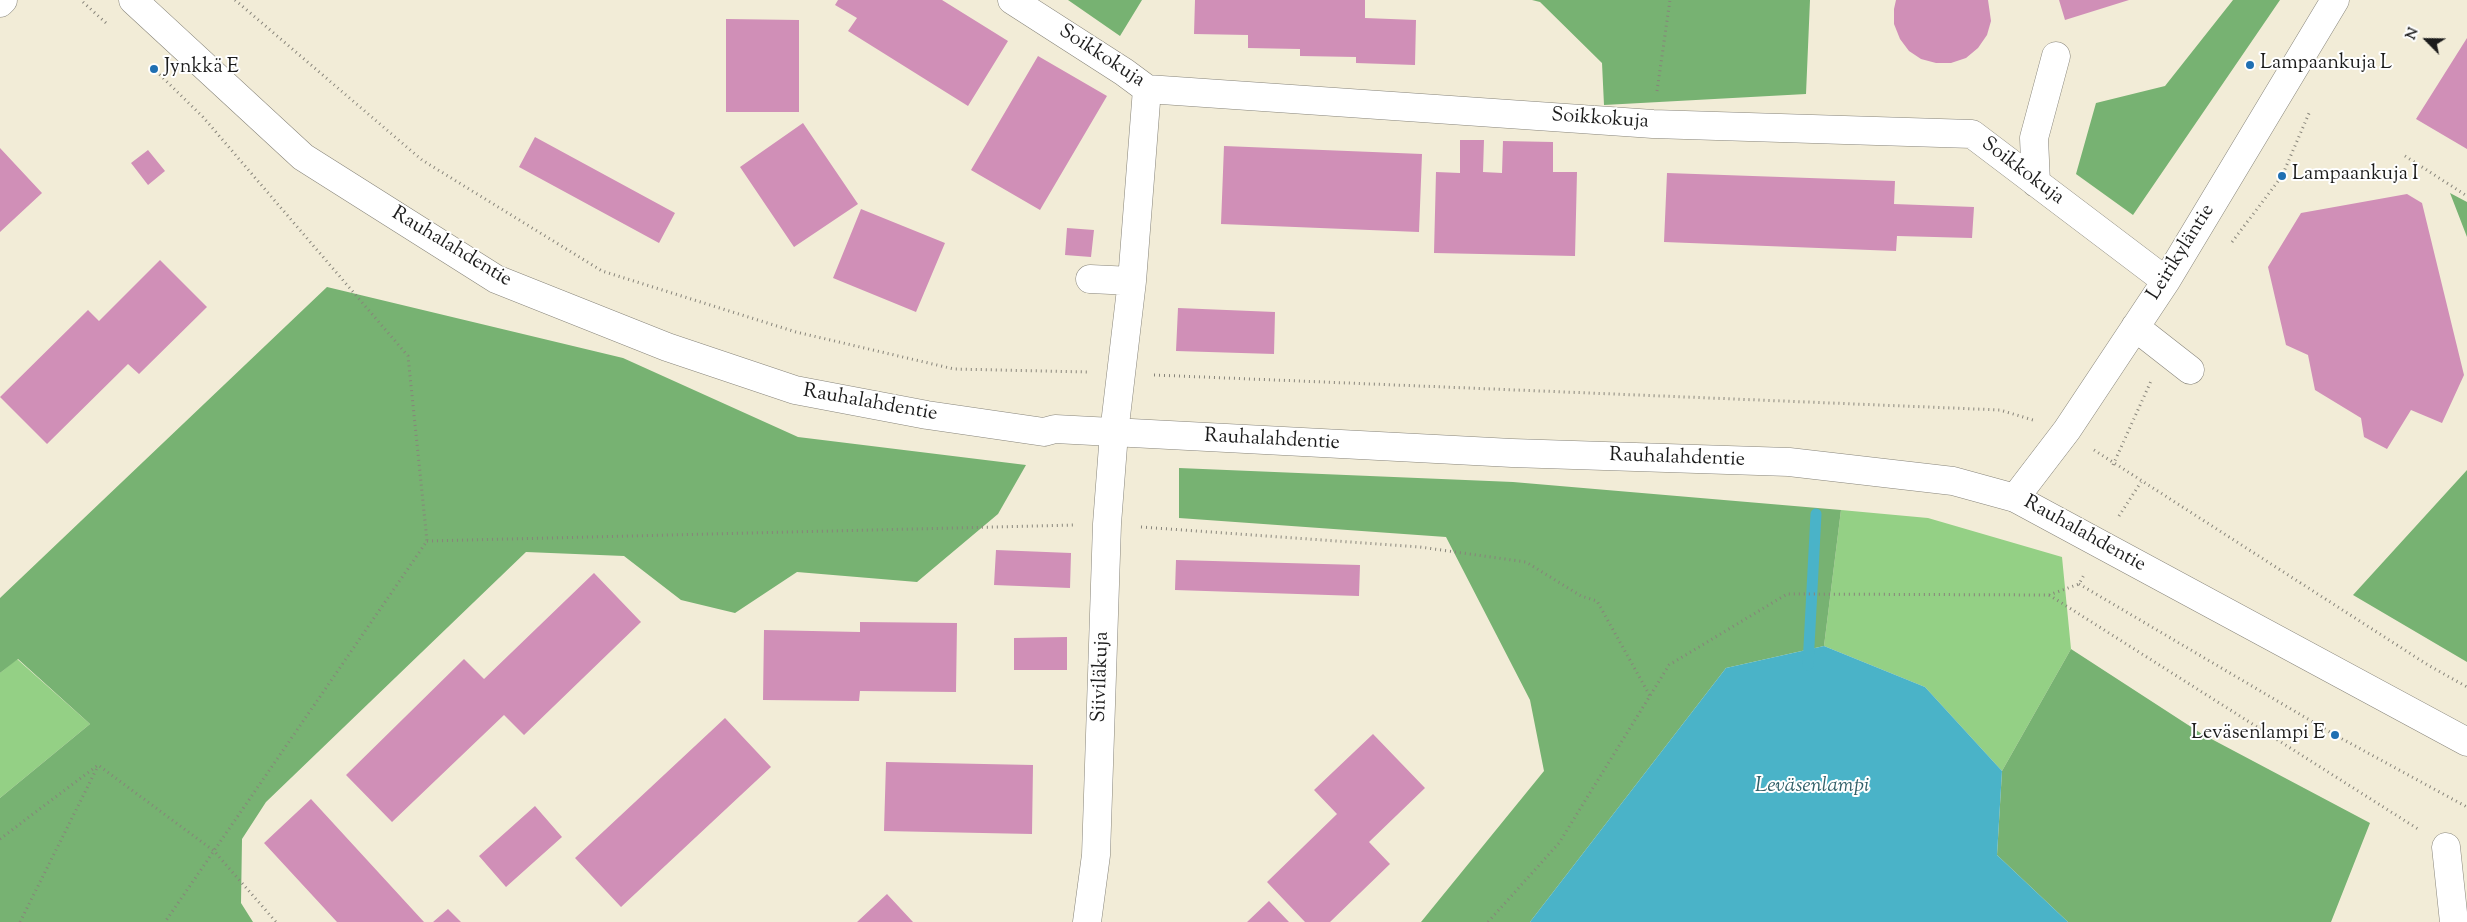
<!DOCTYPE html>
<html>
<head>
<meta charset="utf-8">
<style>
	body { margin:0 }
	#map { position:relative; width:2467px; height:922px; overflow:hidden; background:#f2ecd7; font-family:"Sorts Mill Goudy",serif }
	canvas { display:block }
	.north { position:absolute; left:2402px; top:15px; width:50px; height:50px; -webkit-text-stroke:4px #fff; paint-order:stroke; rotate:293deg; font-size:14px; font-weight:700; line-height:20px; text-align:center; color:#1c1c1c }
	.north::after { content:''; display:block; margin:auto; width:18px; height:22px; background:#1c1c1c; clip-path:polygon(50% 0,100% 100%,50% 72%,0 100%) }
</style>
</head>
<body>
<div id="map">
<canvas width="2467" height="922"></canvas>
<div class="north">N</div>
</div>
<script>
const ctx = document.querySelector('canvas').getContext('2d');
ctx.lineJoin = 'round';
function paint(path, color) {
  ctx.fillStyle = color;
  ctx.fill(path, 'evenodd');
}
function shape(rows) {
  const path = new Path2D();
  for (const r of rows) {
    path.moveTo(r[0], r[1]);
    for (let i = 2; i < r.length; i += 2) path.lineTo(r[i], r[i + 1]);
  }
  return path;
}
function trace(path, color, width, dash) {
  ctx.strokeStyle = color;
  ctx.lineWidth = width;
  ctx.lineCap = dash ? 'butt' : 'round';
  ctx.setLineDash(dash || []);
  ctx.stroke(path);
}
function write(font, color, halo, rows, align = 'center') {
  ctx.font = font + ' "Sorts Mill Goudy",serif';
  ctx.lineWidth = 4;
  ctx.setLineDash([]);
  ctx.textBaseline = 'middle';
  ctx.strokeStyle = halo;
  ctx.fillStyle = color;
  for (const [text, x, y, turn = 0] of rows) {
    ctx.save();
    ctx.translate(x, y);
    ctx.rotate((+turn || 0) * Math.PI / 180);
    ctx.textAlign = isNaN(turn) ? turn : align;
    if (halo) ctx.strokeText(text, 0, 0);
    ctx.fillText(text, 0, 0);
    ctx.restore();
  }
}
paint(shape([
	[1841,510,1928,518,2062,557,2071,649,2002,771,1925,687,1824,646],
	[17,659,90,724,0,798,0,673]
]), '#94d085');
paint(shape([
	[1068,0,1142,0,1120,36],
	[1532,0,1810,0,1806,94,1604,105,1602,63,1540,2],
	[2233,0,2280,0,2133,215,2076,174,2096,103,2165,86],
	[2450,193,2467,202,2467,237],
	[327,287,623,358,798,437,1026,465,998,514,917,582,797,572,735,613,681,600,624,556,526,552,266,802,242,839,241,903,253,922,0,922,0,798,90,724,18,659,0,673,0,598],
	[1179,468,1513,482,1841,510,1824,646,1726,668,1530,922,1421,922,1544,771,1530,700,1446,537,1179,518],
	[2467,470,2467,662,2353,595],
	[2071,649,2202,734,2370,823,2331,922,2068,922,1997,855,2002,771]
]), '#77b272');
paint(shape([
	[1824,646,1925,687,2002,771,1997,855,2068,922,1530,922,1726,668]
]), '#4ab3c8');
trace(shape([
	[1808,665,1816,514]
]), '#4ab3c8', 11);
paint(shape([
	[838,0,942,0,1008,41,968,106,848,31,857,18,835,5],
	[1195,0,1365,0,1365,18,1416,20,1415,65,1356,63,1356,57,1300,56,1300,49,1248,48,1248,35,1194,34],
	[1896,0,1988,0,1991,21,1987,35,1978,48,1966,58,1951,63,1936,63,1921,59,1909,51,1900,39,1894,24,1894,9],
	[2059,0,2129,0,2065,20],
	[726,19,799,20,799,112,726,112],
	[2467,38,2467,149,2416,119],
	[1038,56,1107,96,1040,210,971,170],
	[803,123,858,204,794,247,740,167],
	[535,137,675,213,659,243,519,167],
	[1460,140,1484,140,1483,172,1502,173,1503,141,1553,142,1553,172,1577,172,1575,256,1434,253,1436,172,1460,173],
	[1224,146,1422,154,1419,232,1221,224],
	[0,148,42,193,0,232],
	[148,150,165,171,148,185,131,163],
	[1667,173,1895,181,1894,204,1974,207,1972,238,1897,236,1896,251,1664,242],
	[2407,194,2422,203,2464,375,2442,423,2411,410,2387,449,2364,437,2361,418,2315,390,2308,355,2286,345,2268,267,2301,213],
	[861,209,945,243,916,312,833,278],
	[1067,228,1094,230,1091,257,1065,255],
	[160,260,207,307,139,374,128,364,47,444,0,397,88,310,99,321],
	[1178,308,1275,312,1274,354,1176,351],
	[996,550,1071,553,1070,588,994,585],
	[1176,560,1360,565,1359,596,1175,590],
	[594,573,641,622,524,735,504,715,392,822,346,775,464,659,484,679],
	[860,622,957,623,956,692,860,691,859,701,763,700,764,630,860,632],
	[1067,637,1067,670,1014,670,1014,638],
	[725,718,771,767,621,907,575,858],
	[1373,734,1425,788,1369,842,1390,864,1330,922,1305,922,1267,882,1337,814,1314,790],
	[886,762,1033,765,1032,834,884,831],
	[311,799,424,922,337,922,264,843],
	[535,806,562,837,506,887,479,856],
	[887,894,913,922,857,922],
	[1269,901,1289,922,1247,922],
	[448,909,461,922,433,922]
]), '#d08fb7');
const minor = shape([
	[1012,0,1124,72,1147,89,1653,124,1972,134,2166,281],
	[0,3,3,0],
	[2036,183,2034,138,2056,56],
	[1090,279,1132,281],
	[2135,327,2190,370],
	[2015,498,2067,430,2166,281,2335,0],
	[2446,847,2454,922],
	[1087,922,1096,855,1107,524,1114,433,1132,281,1147,89]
]);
const major = shape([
	[133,0,303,157,496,279,667,347,795,390,927,415,1044,432,1055,429,1512,453,1789,462,1953,481,2015,498,2467,742]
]);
trace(minor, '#87847a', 29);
trace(major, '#87847a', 29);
trace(shape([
	[235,0,422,160,602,271,796,332,954,369,1088,372],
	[83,2,106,23],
	[156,71,203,117,408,356,427,541,165,922],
	[1657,91,1670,0],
	[2405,156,2467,196],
	[2232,242,2282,176,2310,111],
	[1154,375,2000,410,2033,420],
	[2094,450,2428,665,2467,687],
	[2113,465,2151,381],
	[2119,516,2141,482],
	[1141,527,1420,547,1526,562,1581,596,1597,601,1650,696],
	[427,541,1075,525],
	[2079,584,2335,735,2467,807],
	[2049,595,2418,829],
	[0,839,98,765,214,851,276,922],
	[20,922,98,766],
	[1488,922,1559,843,1669,665,1787,594,2049,595,2079,584,2085,573]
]), '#87847a', 3, [1, 4]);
trace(minor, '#fff', 28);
trace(major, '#fff', 28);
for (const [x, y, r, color] of [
	[2250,65,5,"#1f6fb2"],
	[154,69,5,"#1f6fb2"],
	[2282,176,5,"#1f6fb2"],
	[2335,735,5,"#1f6fb2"]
]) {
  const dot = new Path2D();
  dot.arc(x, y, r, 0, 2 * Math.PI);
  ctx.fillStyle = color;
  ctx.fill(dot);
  trace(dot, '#fff', 2);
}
write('20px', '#1c1c1c', '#fff', [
	["Soikkokuja",1101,57,33],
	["Soikkokuja",1600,120,4],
	["Soikkokuja",2022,172,37],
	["Rauhalahdentie",451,248,31],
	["Leirikyläntie",2182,253,-58],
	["Rauhalahdentie",870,404,10],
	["Rauhalahdentie",1272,441,3],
	["Rauhalahdentie",1677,459,2],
	["Rauhalahdentie",2084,535,29],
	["Siiviläkuja",1102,677,-88]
]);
write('20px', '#1c1c1c', '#fff', [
	["Lampaankuja L",2260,65],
	["Jynkkä E",164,69],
	["Lampaankuja I",2292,176],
	["Leväsenlampi E",2325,735,"right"]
], 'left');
write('italic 21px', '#316069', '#fff', [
	["Leväsenlampi",1812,787]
]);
</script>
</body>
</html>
